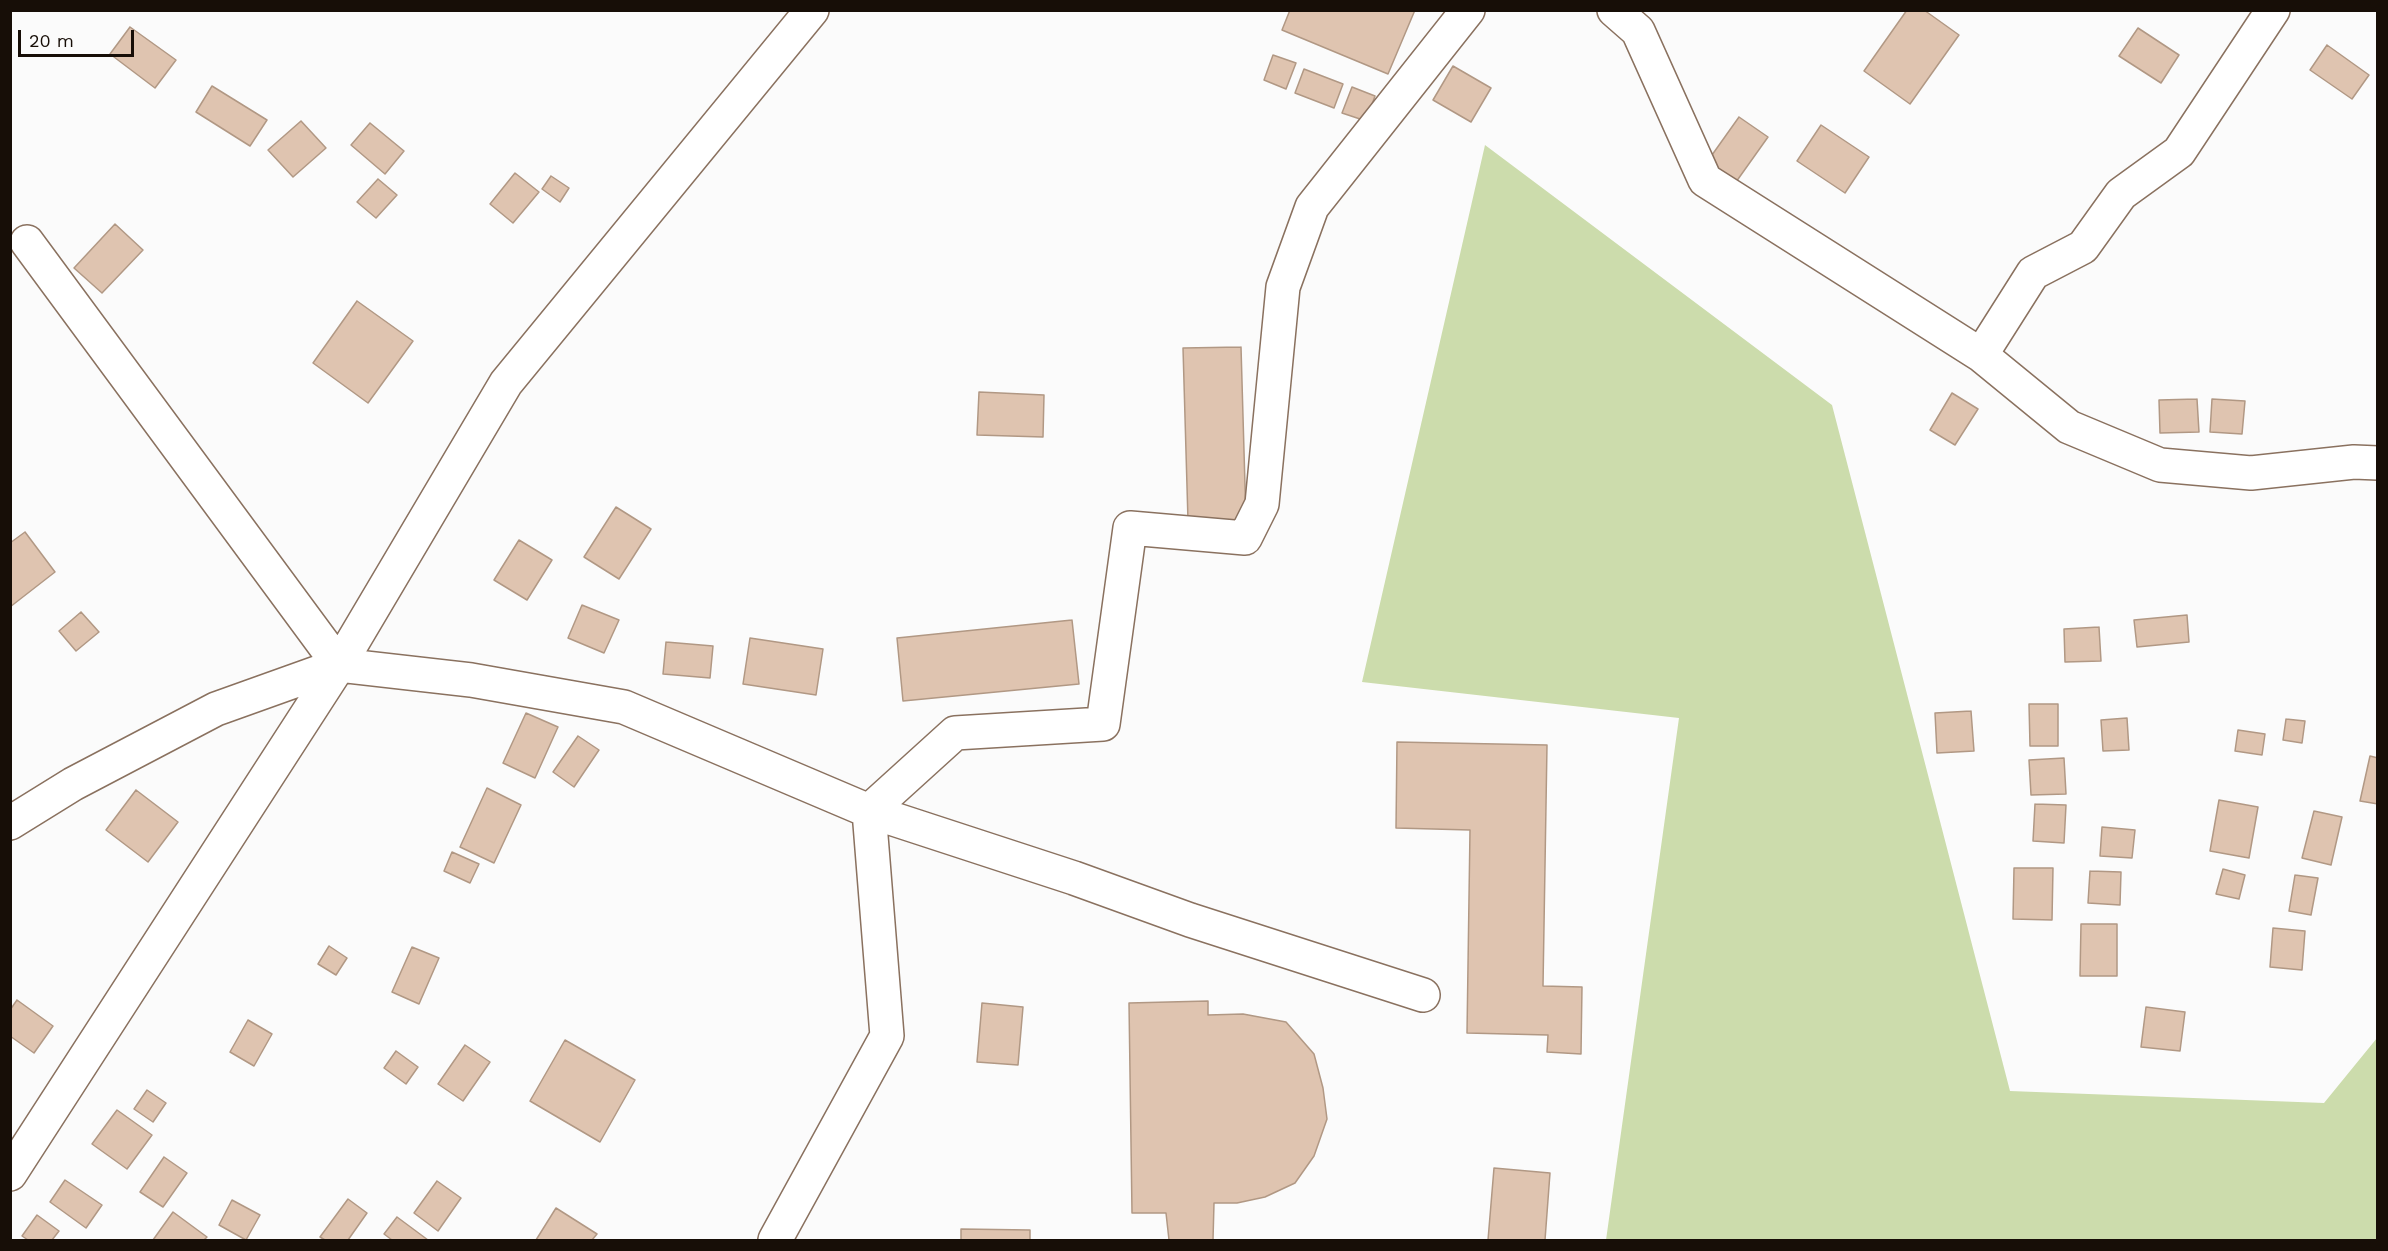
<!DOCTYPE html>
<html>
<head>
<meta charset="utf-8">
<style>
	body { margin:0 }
	#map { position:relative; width:2388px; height:1251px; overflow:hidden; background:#fbfbfb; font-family:"Work Sans",sans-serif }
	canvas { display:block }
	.frame { position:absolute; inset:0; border:12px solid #170e07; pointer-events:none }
	.scale { position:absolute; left:18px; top:30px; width:116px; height:27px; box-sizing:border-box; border:3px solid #170e07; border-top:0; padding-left:8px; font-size:18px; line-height:21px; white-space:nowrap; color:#170e07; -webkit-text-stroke:4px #fbfbfb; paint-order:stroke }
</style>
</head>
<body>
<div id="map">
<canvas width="2388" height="1251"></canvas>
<div class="frame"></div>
<div class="scale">20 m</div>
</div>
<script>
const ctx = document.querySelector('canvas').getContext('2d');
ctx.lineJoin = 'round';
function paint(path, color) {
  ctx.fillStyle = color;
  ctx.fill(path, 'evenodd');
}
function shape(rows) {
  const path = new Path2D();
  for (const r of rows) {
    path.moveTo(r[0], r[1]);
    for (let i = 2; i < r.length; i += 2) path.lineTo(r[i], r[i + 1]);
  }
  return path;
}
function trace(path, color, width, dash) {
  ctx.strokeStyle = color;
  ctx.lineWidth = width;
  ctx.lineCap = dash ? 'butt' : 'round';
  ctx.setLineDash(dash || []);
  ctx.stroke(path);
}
paint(shape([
	[1485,145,1832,405,2010,1091,2324,1103,2377,1038,2377,1240,1606,1240,1679,718,1362,682]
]), '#ccdcac');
const building = shape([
	[1290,10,1415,10,1388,74,1282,30,1290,10],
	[1907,10,1924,10,1959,35,1910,104,1864,71,1907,10],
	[130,27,176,60,155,88,110,54,130,27],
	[2138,28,2179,55,2161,83,2119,56,2138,28],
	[2327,45,2369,75,2352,99,2310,70,2327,45],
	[1273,55,1296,63,1286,89,1264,80,1273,55],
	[1453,66,1491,88,1471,122,1433,100,1453,66],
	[1304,69,1343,84,1334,108,1295,93,1304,69],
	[212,86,267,120,250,146,196,112,212,86],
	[1352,87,1375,96,1366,121,1342,113,1352,87],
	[1739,117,1768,137,1736,182,1707,162,1739,117],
	[301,121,326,148,293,177,268,150,301,121],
	[370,123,404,151,385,174,351,145,370,123],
	[1821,125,1869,157,1845,193,1797,161,1821,125],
	[515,173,539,192,513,223,490,204,515,173],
	[551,176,569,188,560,202,542,189,551,176],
	[378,179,397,195,376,218,357,202,378,179],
	[115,224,143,250,102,293,74,268,115,224],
	[357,301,413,341,368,403,313,363,357,301],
	[1241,347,1246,520,1188,521,1183,348,1241,347],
	[979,392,1044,395,1043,437,977,435,979,392],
	[1952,393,1978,409,1955,445,1930,430,1952,393],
	[2197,399,2199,432,2160,433,2159,400,2197,399],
	[2212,399,2245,401,2242,434,2210,432,2212,399],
	[616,507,651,529,619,579,584,557,616,507],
	[25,532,55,572,10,607,10,543,25,532],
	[519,540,552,560,527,600,494,580,519,540],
	[582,605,619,620,604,653,568,638,582,605],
	[81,612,99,632,76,651,59,631,81,612],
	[2187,615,2189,642,2137,647,2134,620,2187,615],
	[1072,620,1079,684,903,701,897,638,1072,620],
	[2099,627,2101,661,2065,662,2064,629,2099,627],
	[750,638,823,649,816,695,743,684,750,638],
	[666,642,713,646,710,678,663,674,666,642],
	[2029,704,2058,704,2058,746,2030,746,2029,704],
	[1971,711,1974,751,1937,753,1935,713,1971,711],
	[526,713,558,727,535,778,503,763,526,713],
	[2127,718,2129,750,2103,751,2101,720,2127,718],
	[2286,719,2305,721,2302,743,2283,740,2286,719],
	[2238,730,2265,734,2262,755,2235,751,2238,730],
	[578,736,599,750,574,787,553,772,578,736],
	[1397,742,1547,745,1543,986,1582,987,1581,1054,1547,1052,1548,1035,1467,1033,1470,830,1396,828,1397,742],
	[2370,756,2378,758,2378,804,2360,801,2370,756],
	[2064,758,2066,794,2031,795,2029,760,2064,758],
	[487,788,521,805,494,863,460,847,487,788],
	[136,790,178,822,148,862,106,830,136,790],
	[2219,800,2258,807,2249,858,2210,851,2219,800],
	[2035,804,2066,805,2064,843,2033,841,2035,804],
	[2314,811,2342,817,2331,865,2302,858,2314,811],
	[2102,827,2135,830,2132,858,2100,856,2102,827],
	[452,852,479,864,470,883,444,871,452,852],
	[2014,868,2053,868,2052,920,2013,919,2014,868],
	[2223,869,2245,875,2239,899,2216,894,2223,869],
	[2090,871,2121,872,2120,905,2088,903,2090,871],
	[2295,875,2318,878,2311,915,2289,911,2295,875],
	[2081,924,2117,924,2117,976,2080,976,2081,924],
	[2273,928,2305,931,2302,970,2270,967,2273,928],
	[329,946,347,958,336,975,318,964,329,946],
	[412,947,439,958,419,1004,392,992,412,947],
	[17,1000,53,1026,34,1053,10,1036,10,1010,17,1000],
	[1208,1001,1208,1015,1243,1014,1286,1022,1314,1054,1323,1088,1327,1119,1314,1156,1295,1183,1265,1197,1237,1203,1214,1203,1213,1240,1169,1240,1166,1213,1132,1213,1129,1003,1208,1001],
	[982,1003,1023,1007,1018,1065,977,1062,982,1003],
	[2146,1007,2185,1012,2180,1051,2141,1047,2146,1007],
	[248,1020,272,1034,254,1066,230,1052,248,1020],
	[565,1040,635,1080,600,1142,530,1101,565,1040],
	[465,1045,490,1062,463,1101,438,1084,465,1045],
	[396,1051,418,1067,406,1084,384,1068,396,1051],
	[147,1090,166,1103,153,1122,134,1109,147,1090],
	[117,1110,152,1135,127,1169,92,1144,117,1110],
	[164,1157,187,1173,163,1207,140,1192,164,1157],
	[1494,1168,1550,1173,1545,1240,1488,1240,1494,1168],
	[65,1180,102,1205,86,1228,50,1202,65,1180],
	[437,1181,461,1198,438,1231,414,1213,437,1181],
	[348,1199,367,1213,348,1240,325,1240,320,1237,348,1199],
	[232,1200,260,1215,246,1240,219,1225,232,1200],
	[556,1208,597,1234,592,1240,536,1240,556,1208],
	[173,1212,207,1237,204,1240,153,1240,173,1212],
	[37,1215,59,1231,52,1240,28,1240,22,1236,37,1215],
	[397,1217,428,1240,392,1240,384,1234,397,1217],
	[961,1229,1030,1230,1030,1240,961,1240,961,1229]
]);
paint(building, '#dfc4b0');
trace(building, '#b19884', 1.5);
const minor = shape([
	[1614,10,1638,31,1705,180,1981,355,2069,427,2160,465,2251,473,2354,462,2378,463],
	[27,242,339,665],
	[1981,355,2033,273,2083,247,2121,194,2179,152,2273,10],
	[10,823,73,784,216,709,339,665,471,680,624,707,869,811,1074,878,1190,920,1423,995],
	[10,1174,339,665,506,383,812,10],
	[775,1240,887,1036,869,811,955,733,1103,724,1130,528,1245,538,1262,504,1283,287,1312,207,1468,10]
]);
trace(minor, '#8a715f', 36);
trace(minor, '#fff', 33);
</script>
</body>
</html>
